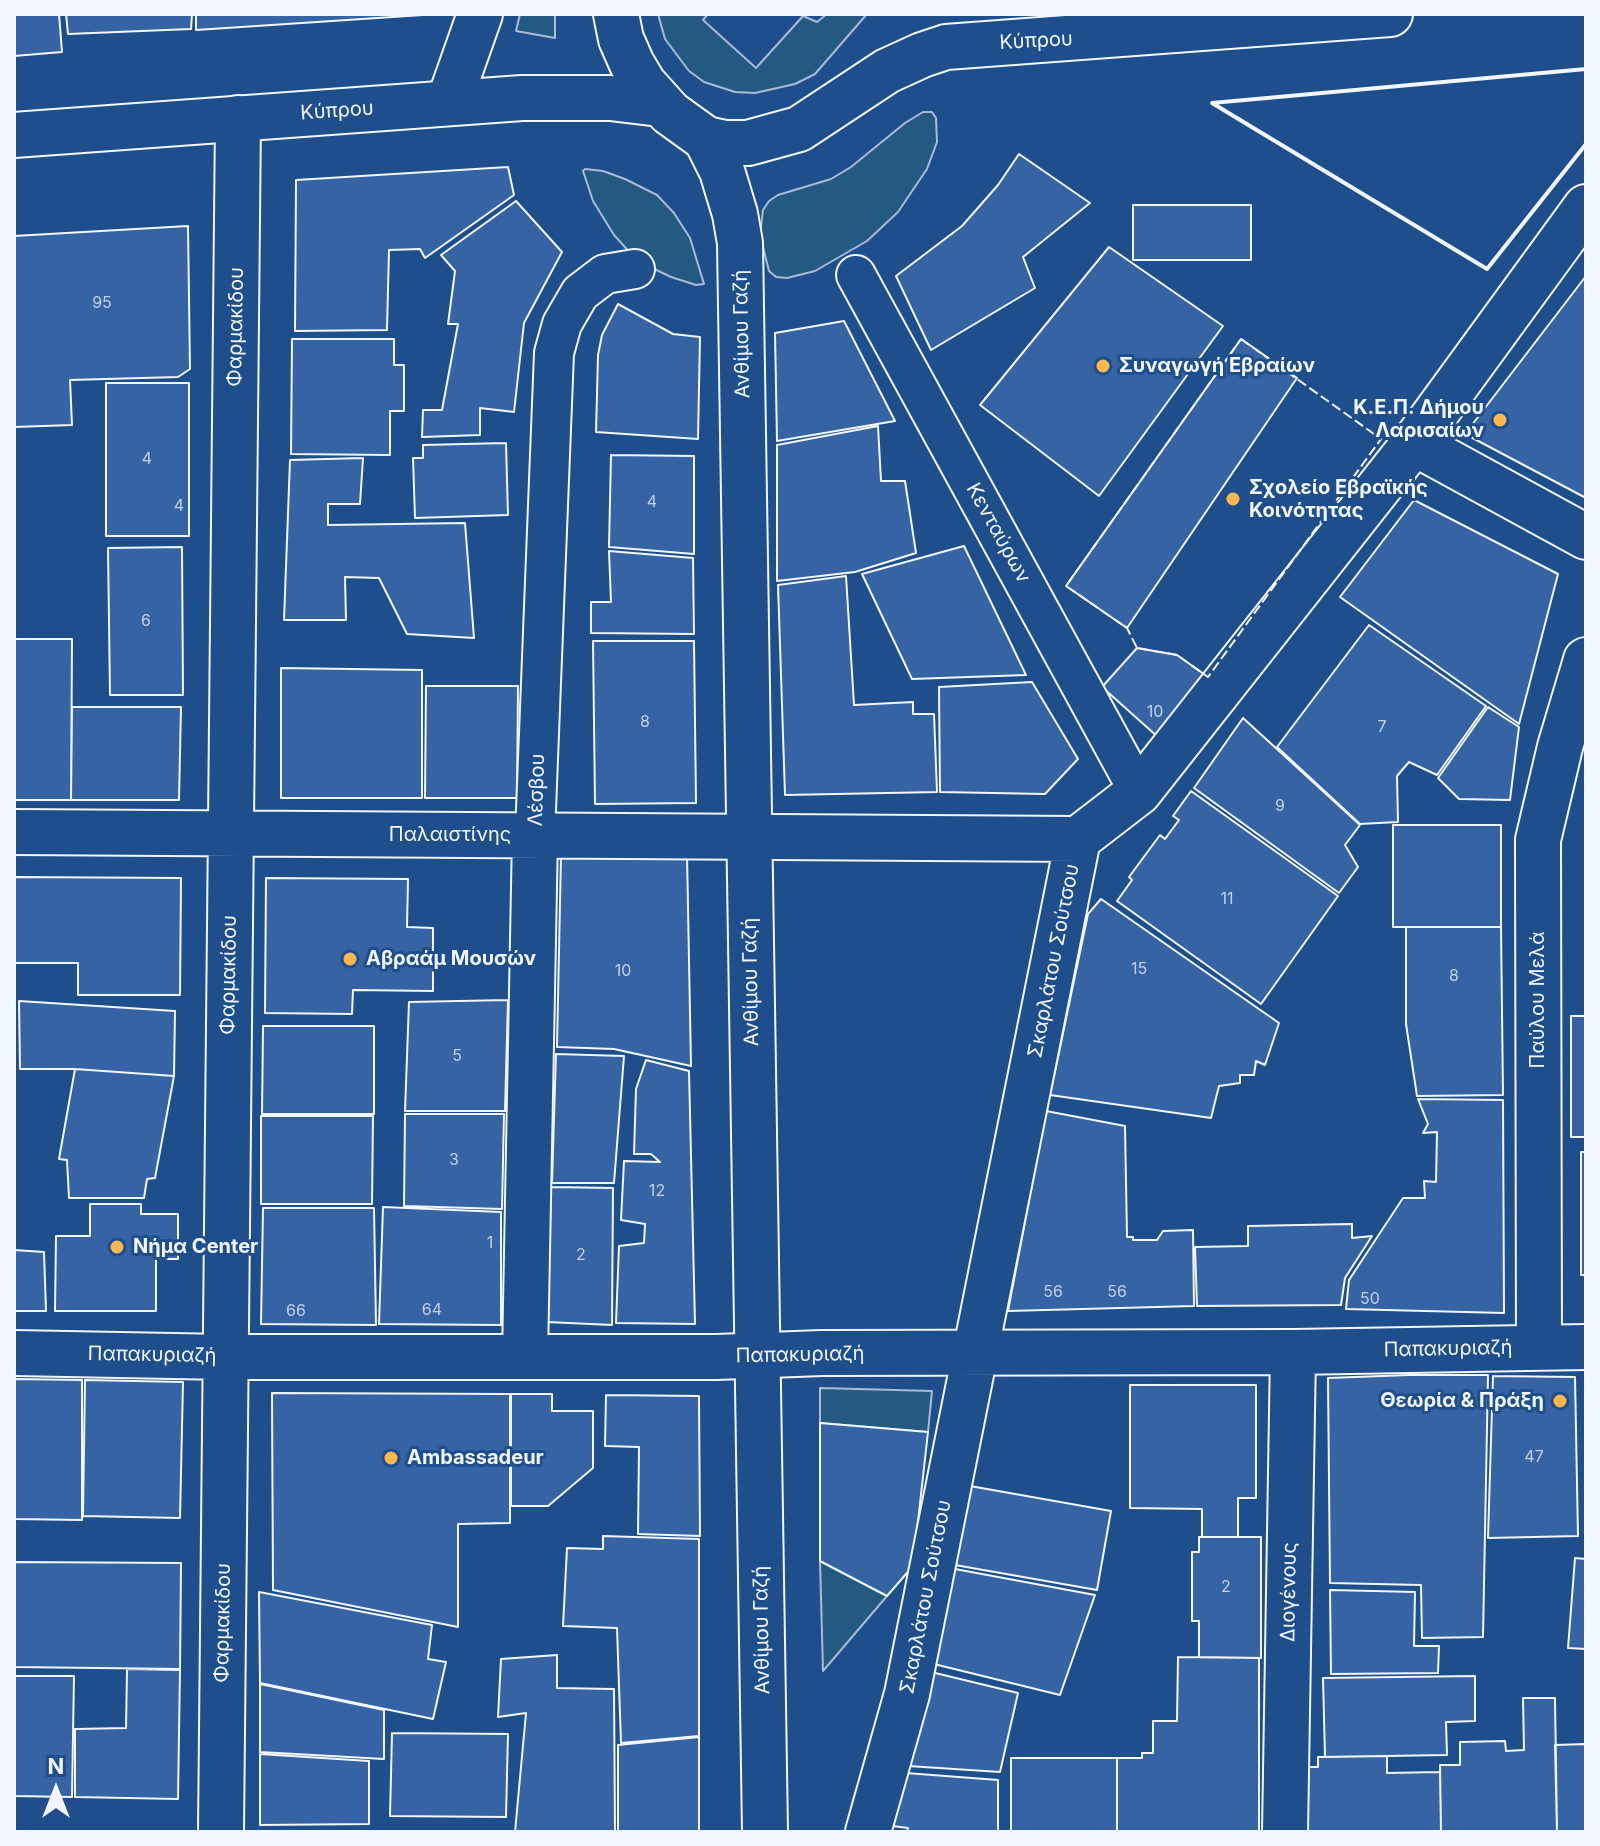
<!DOCTYPE html>
<html>
<head>
<meta charset="utf-8">
<style>
	body { margin:0 }
	#map { position:relative; width:1600px; height:1846px; overflow:hidden; background:#1f4e8c; font-family:Inter,sans-serif }
	canvas { display:block }
	.frame { position:absolute; inset:0; border:16px solid #f2f6ff; pointer-events:none }
	.north { position:absolute; left:16px; top:1750px; width:80px; height:80px; -webkit-text-stroke:6px #1f4e8c; paint-order:stroke; rotate:0deg; font-size:22px; font-weight:700; line-height:32px; text-align:center; color:#f2f6ff }
	.north::after { content:''; display:block; margin:auto; width:28px; height:36px; background:#f2f6ff; clip-path:polygon(50% 0,100% 100%,50% 72%,0 100%) }
</style>
</head>
<body>
<div id="map">
<canvas width="1600" height="1846"></canvas>
<div class="frame"></div>
<div class="north">N</div>
</div>
<script>
const ctx = document.querySelector('canvas').getContext('2d');
ctx.lineJoin = 'round';
function paint(path, color) {
  ctx.fillStyle = color;
  ctx.fill(path, 'evenodd');
}
function shape(rows) {
  const path = new Path2D();
  for (const r of rows) {
    path.moveTo(r[0], r[1]);
    for (let i = 2; i < r.length; i += 2) path.lineTo(r[i], r[i + 1]);
  }
  return path;
}
function trace(path, color, width, dash) {
  ctx.strokeStyle = color;
  ctx.lineWidth = width;
  ctx.lineCap = dash ? 'butt' : 'round';
  ctx.setLineDash(dash || []);
  ctx.stroke(path);
}
function write(font, color, halo, rows, align = 'center') {
  ctx.font = font + ' Inter,sans-serif';
  ctx.lineWidth = 6;
  ctx.setLineDash([]);
  ctx.textBaseline = 'middle';
  ctx.strokeStyle = halo;
  ctx.fillStyle = color;
  for (const [text, x, y, turn = 0] of rows) {
    ctx.save();
    ctx.translate(x, y);
    ctx.rotate((+turn || 0) * Math.PI / 180);
    ctx.textAlign = isNaN(turn) ? turn : align;
    if (halo) ctx.strokeText(text, 0, 0);
    ctx.fillText(text, 0, 0);
    ctx.restore();
  }
}
const green = shape([
	[520,14,555,14,555,38,516,31,520,14],
	[658,14,708,14,703,20,756,68,803,16,817,22,827,14,867,14,815,74,795,84,755,93,735,92,704,82,689,71,665,39,658,14],
	[923,112,932,112,936,118,937,142,927,169,898,212,867,241,815,271,787,278,776,277,769,271,760,235,763,210,769,201,778,195,831,179,851,167,905,123,923,112],
	[585,169,603,171,625,179,657,195,674,213,690,238,704,284,696,285,671,277,644,264,633,256,614,235,593,201,583,171,585,169],
	[820,1388,932,1391,928,1432,820,1423,820,1388],
	[820,1561,887,1596,823,1671,820,1561]
]);
paint(green, '#245a82');
trace(green, '#a8bbd7', 2);
const building = shape([
	[14,14,59,14,62,52,14,56,14,14],
	[66,14,192,14,191,29,68,34,66,14],
	[196,14,438,14,196,30,196,14],
	[1019,154,1090,203,1023,257,1035,288,931,350,896,276,962,226,998,185,1019,154],
	[508,167,514,195,425,258,420,249,389,250,387,330,295,331,296,180,508,167],
	[516,201,562,252,524,323,514,412,480,408,480,435,422,437,423,410,442,410,458,324,448,324,455,271,441,255,516,201],
	[1133,205,1251,205,1251,260,1133,260,1133,205],
	[188,226,190,369,178,377,70,380,72,425,14,427,14,236,188,226],
	[1109,247,1223,326,1099,496,980,405,1109,247],
	[1586,276,1586,498,1465,434,1586,276],
	[618,304,673,334,700,337,698,439,596,432,598,355,602,335,618,304],
	[844,321,895,421,777,441,775,333,844,321],
	[292,339,394,339,394,365,404,365,404,411,390,411,390,455,291,454,292,339],
	[1241,339,1297,378,1127,628,1066,586,1241,339],
	[106,383,189,383,189,536,106,536,106,383],
	[878,426,881,481,905,481,916,553,855,572,777,581,777,445,878,426],
	[506,443,508,515,415,518,413,458,423,458,423,445,506,443],
	[611,455,694,456,694,554,609,547,611,455],
	[363,458,360,504,328,504,328,525,465,523,474,638,407,634,379,578,345,577,346,620,284,620,290,460,363,458],
	[1414,500,1558,574,1519,724,1340,597,1414,500],
	[964,546,1026,675,912,679,862,574,964,546],
	[182,547,183,695,110,695,108,548,182,547],
	[609,551,693,558,694,634,591,633,591,602,611,602,609,551],
	[846,576,854,705,913,702,913,714,934,714,937,792,785,795,778,585,846,576],
	[1369,625,1486,706,1437,775,1409,762,1397,776,1398,822,1360,824,1277,747,1369,625],
	[14,639,72,639,71,800,14,800,14,639],
	[593,641,694,641,696,803,595,804,593,641],
	[1137,648,1177,655,1208,677,1159,738,1102,687,1137,648],
	[281,668,422,670,422,798,281,798,281,668],
	[1032,682,1078,759,1045,794,940,792,939,687,1032,682],
	[426,686,518,686,517,798,425,798,426,686],
	[72,707,181,707,179,800,71,800,72,707],
	[1488,707,1519,727,1510,800,1459,799,1438,778,1488,707],
	[1243,718,1360,825,1345,845,1358,867,1339,893,1194,788,1243,718],
	[1191,791,1338,896,1261,1004,1117,901,1132,880,1129,877,1160,835,1165,839,1179,820,1173,816,1191,791],
	[1393,825,1501,825,1501,927,1393,927,1393,825],
	[687,854,691,1066,614,1049,557,1047,561,855,687,854],
	[14,877,181,878,180,995,78,995,78,963,14,963,14,877],
	[266,878,408,879,407,927,433,928,433,991,353,990,352,1014,265,1013,266,878],
	[1101,899,1279,1023,1265,1065,1256,1061,1254,1075,1240,1075,1240,1083,1219,1086,1211,1118,1050,1095,1088,914,1101,899],
	[1406,927,1501,927,1503,1095,1417,1096,1406,1024,1406,927],
	[508,1000,505,1111,405,1111,409,1002,508,1000],
	[19,1001,175,1011,174,1076,75,1069,20,1069,19,1001],
	[1571,1016,1586,1016,1586,1137,1571,1137,1571,1016],
	[263,1026,374,1026,374,1114,262,1114,263,1026],
	[556,1054,624,1056,614,1183,552,1183,556,1054],
	[646,1060,689,1071,695,1324,616,1323,619,1246,644,1243,645,1224,621,1220,624,1161,660,1162,651,1154,634,1154,636,1089,646,1060],
	[75,1069,174,1076,155,1178,147,1179,144,1198,69,1198,67,1160,59,1159,75,1069],
	[1418,1099,1503,1100,1504,1313,1346,1309,1349,1280,1403,1198,1425,1198,1424,1181,1436,1182,1437,1132,1423,1133,1428,1124,1418,1099],
	[1046,1111,1125,1126,1127,1237,1133,1237,1133,1240,1157,1240,1163,1231,1193,1230,1194,1306,1008,1311,1046,1111],
	[405,1114,504,1114,502,1209,404,1206,405,1114],
	[261,1116,373,1116,372,1204,261,1204,261,1116],
	[1581,1152,1586,1152,1586,1275,1581,1275,1581,1152],
	[551,1187,613,1188,612,1325,547,1322,551,1187],
	[90,1204,141,1204,141,1214,178,1214,178,1259,156,1259,156,1311,55,1311,56,1236,90,1236,90,1204],
	[383,1207,501,1212,501,1325,379,1324,383,1207],
	[263,1208,374,1208,376,1325,261,1324,263,1208],
	[1352,1224,1352,1238,1372,1236,1345,1278,1341,1305,1197,1306,1195,1247,1248,1246,1248,1226,1352,1224],
	[14,1250,44,1252,46,1311,14,1311,14,1250],
	[1409,1375,1488,1375,1483,1637,1422,1638,1421,1585,1330,1583,1328,1378,1409,1375],
	[1493,1376,1575,1377,1578,1536,1488,1538,1493,1376],
	[14,1379,82,1380,82,1520,14,1519,14,1379],
	[85,1380,183,1382,180,1518,83,1516,85,1380],
	[1130,1385,1256,1385,1256,1498,1238,1498,1238,1537,1202,1537,1202,1509,1130,1508,1130,1385],
	[272,1393,510,1394,510,1523,458,1524,458,1627,273,1590,272,1393],
	[511,1394,552,1394,552,1411,593,1411,593,1468,548,1506,511,1506,511,1394],
	[606,1395,699,1396,700,1536,638,1534,639,1447,605,1446,606,1395],
	[820,1423,928,1432,913,1566,887,1596,820,1561,820,1423],
	[970,1486,1111,1511,1097,1590,955,1565,970,1486],
	[603,1536,699,1539,699,1736,621,1743,617,1628,563,1626,567,1548,603,1549,603,1536],
	[1199,1537,1261,1537,1261,1658,1199,1657,1199,1621,1192,1621,1192,1552,1199,1552,1199,1537],
	[1575,1558,1586,1559,1586,1649,1568,1648,1575,1558],
	[14,1562,181,1563,180,1669,14,1667,14,1562],
	[955,1569,1095,1595,1060,1695,934,1664,955,1569],
	[1330,1590,1415,1592,1414,1646,1439,1646,1438,1673,1331,1674,1330,1590],
	[259,1592,432,1625,428,1659,446,1662,433,1719,260,1683,259,1592],
	[557,1655,557,1688,614,1689,615,1832,515,1832,526,1713,498,1717,501,1659,557,1655],
	[1178,1657,1259,1658,1259,1832,1117,1832,1117,1758,1142,1758,1142,1753,1153,1753,1153,1721,1177,1721,1178,1657],
	[127,1669,180,1670,178,1799,75,1797,75,1729,126,1728,127,1669],
	[931,1672,1018,1693,1000,1772,908,1766,931,1672],
	[14,1676,74,1676,72,1797,14,1796,14,1676],
	[1475,1676,1475,1721,1446,1722,1447,1755,1325,1757,1323,1678,1475,1676],
	[260,1684,384,1710,384,1759,260,1752,260,1684],
	[1523,1698,1555,1698,1557,1832,1441,1832,1440,1765,1460,1765,1460,1742,1505,1741,1506,1751,1524,1750,1523,1698],
	[392,1733,508,1734,506,1817,390,1816,392,1733],
	[699,1737,699,1832,618,1832,618,1745,699,1737],
	[1586,1744,1586,1832,1557,1832,1555,1745,1586,1744],
	[260,1754,369,1761,369,1824,260,1825,260,1754],
	[1387,1756,1387,1773,1440,1772,1441,1832,1308,1832,1307,1767,1318,1767,1318,1757,1387,1756],
	[1011,1758,1117,1758,1117,1832,1011,1832,1011,1758],
	[906,1773,998,1780,998,1832,907,1832,908,1828,892,1826,906,1773]
]);
paint(building, '#3563a3');
trace(building, '#f2f6ff', 2);
const pedestrian = shape([
	[856,275,1139,792],
	[535,835,554,353,562,324,580,293,605,274,635,269]
]);
const minor = shape([
	[449,102,480,14],
	[1414,443,1586,537],
	[14,832,1078,839],
	[1539,1347,1538,840,1560,747,1586,660],
	[14,1353,226,1357,716,1357,822,1353,1293,1352,1586,1347],
	[525,1356,535,835],
	[221,1832,238,118],
	[868,1832,907,1694,1078,839,1139,792,1414,443,1586,207],
	[1285,1832,1293,1352]
]);
const tertiary = shape([
	[14,135,522,98,610,98,660,104]
]);
const secondary = shape([
	[706,139,725,143,748,143,799,129,887,71,922,55,946,47,1390,14]
]);
const primary = shape([
	[616,14,621,39,632,64,644,84,670,113,706,139,722,171,735,214,740,243,765,1832]
]);
trace(pedestrian, '#f2f6ff', 42);
trace(minor, '#f2f6ff', 48);
trace(tertiary, '#f2f6ff', 48);
trace(secondary, '#f2f6ff', 48);
trace(primary, '#f2f6ff', 48);
trace(pedestrian, '#1f4e8c', 38);
trace(minor, '#1f4e8c', 44);
trace(tertiary, '#1f4e8c', 44);
trace(secondary, '#1f4e8c', 44);
trace(primary, '#1f4e8c', 44);
trace(shape([
	[1241,339,1381,439,1208,677,1177,655,1137,648,1127,628,1066,586,1241,339]
]), '#f2f6ff', 2, [10, 4]);
trace(shape([
	[1586,69,1212,103,1487,269,1586,144]
]), '#f2f6ff', 4);
for (const [x, y, r, color] of [
	[1103,366,8,"#ffb74d"],
	[1500,420,8,"#ffb74d"],
	[1233,499,8,"#ffb74d"],
	[350,959,8,"#ffb74d"],
	[117,1247,8,"#ffb74d"],
	[1560,1401,8,"#ffb74d"],
	[391,1458,8,"#ffb74d"]
]) {
  const dot = new Path2D();
  dot.arc(x, y, r, 0, 2 * Math.PI);
  ctx.fillStyle = color;
  ctx.fill(dot);
  trace(dot, '#1f4e8c', 3);
}
write('16px', '#c3d1e8', null, [
	["95",102,303],
	["4",147,459],
	["4",652,502],
	["4",179,506],
	["6",146,621],
	["10",1155,712],
	["8",645,722],
	["7",1382,727],
	["9",1280,806],
	["11",1227,899],
	["15",1139,969],
	["10",623,971],
	["8",1454,976],
	["5",457,1056],
	["3",454,1160],
	["12",657,1191],
	["1",490,1243],
	["2",581,1255],
	["56",1053,1292],
	["56",1117,1292],
	["50",1370,1299],
	["64",432,1310],
	["66",296,1311],
	["47",1534,1457],
	["2",1226,1587]
]);
write('20px', '#f2f6ff', '#1f4e8c', [
	["Κύπρου",1036,41,-3],
	["Κύπρου",337,111,-4],
	["Φαρμακίδου",236,327,-89],
	["Ανθίμου Γαζή",742,334,-91],
	["Κενταύρων",998,533,61],
	["Λέσβου",537,790,-88],
	["Παλαιστίνης",450,835],
	["Σκαρλάτου Σούτσου",1054,961,-79],
	["Φαρμακίδου",229,975,-89],
	["Ανθίμου Γαζή",751,982,-91],
	["Παύλου Μελά",1538,1000,-90],
	["Παπακυριαζή",1448,1349,-1],
	["Παπακυριαζή",152,1355,1],
	["Παπακυριαζή",800,1355,-1],
	["Διογένους",1289,1592,-89],
	["Σκαρλάτου Σούτσου",926,1597,-79],
	["Φαρμακίδου",223,1623,-89],
	["Ανθίμου Γαζή",762,1630,-91]
]);
write('bold 20px', '#f2f6ff', '#1f4e8c', [
	["Συναγωγή Εβραίων",1119,366],
	["Κ.Ε.Π. Δήμου",1484,408,"right"],
	["Λαρισαίων",1484,431,"right"],
	["Σχολείο Εβραϊκής",1249,488],
	["Κοινότητας",1249,511],
	["Αβραάμ Μουσών",366,959],
	["Νήμα Center",133,1247],
	["Θεωρία & Πράξη",1544,1401,"right"],
	["Ambassadeur",407,1458]
], 'left');
</script>
</body>
</html>
